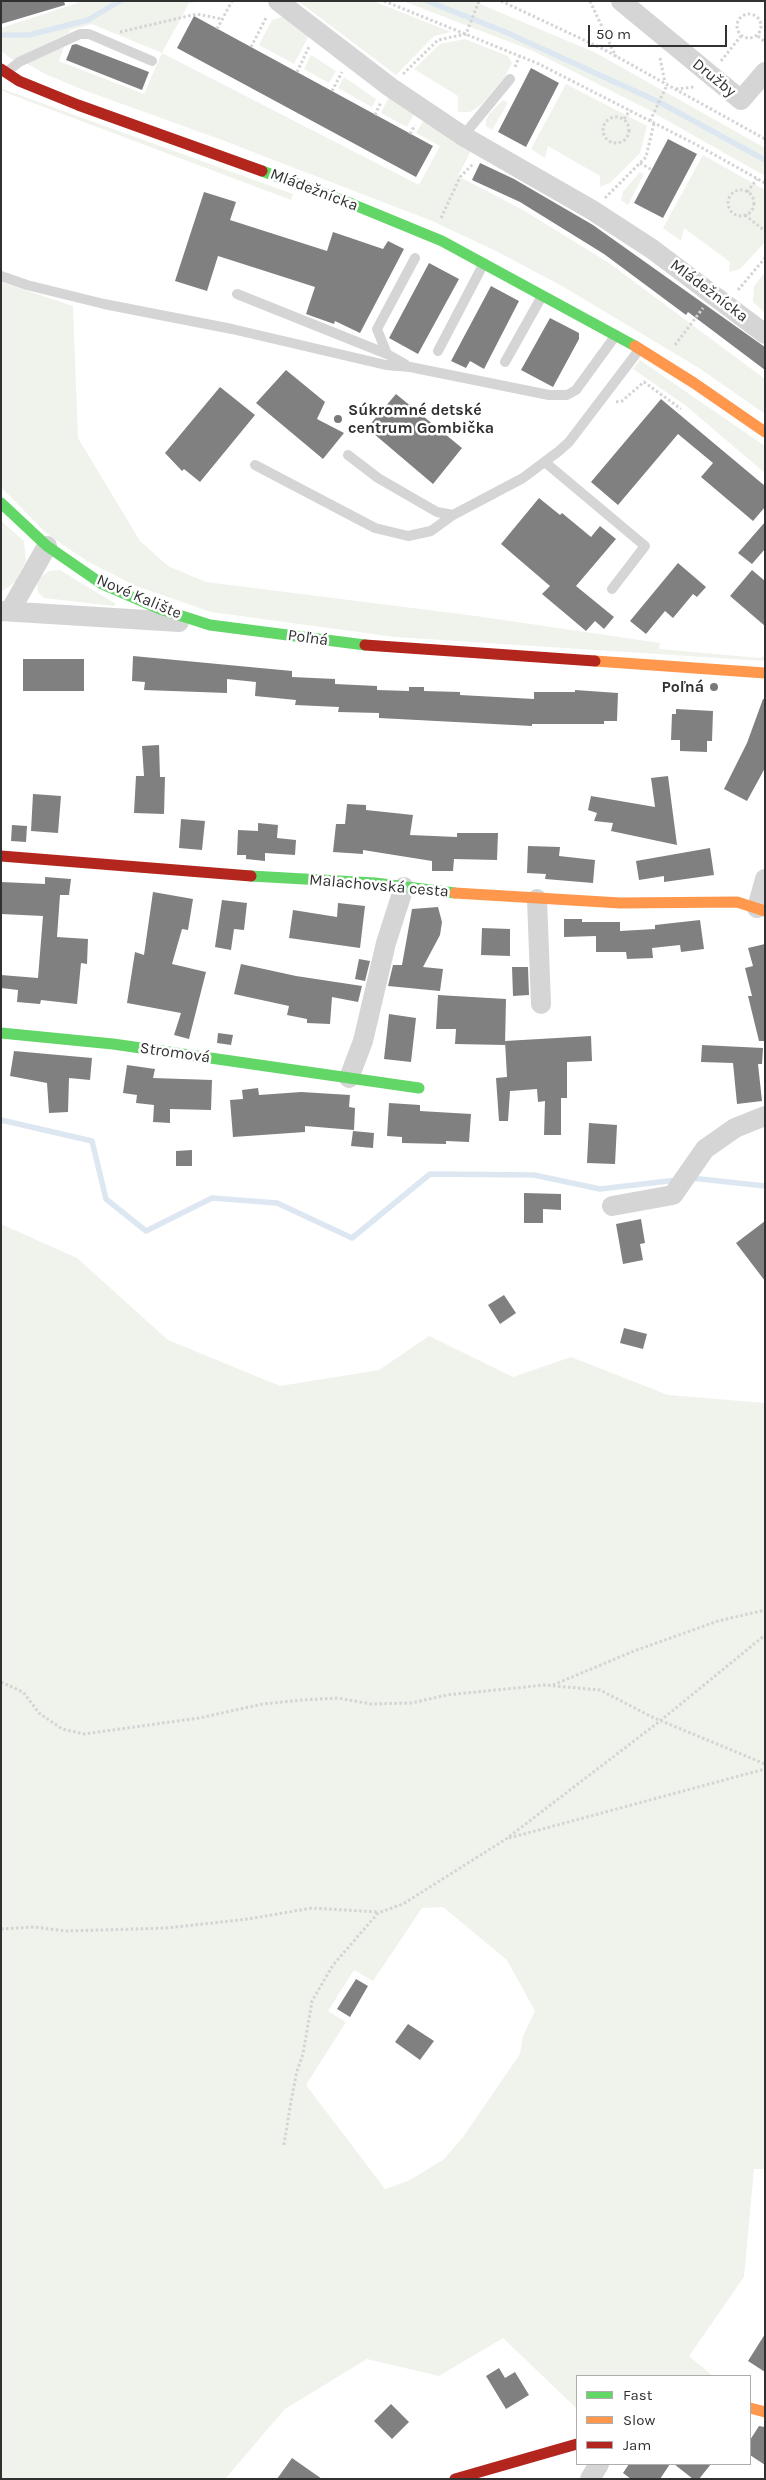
<!DOCTYPE html>
<html>
<head>
<meta charset="utf-8">
<style>
	body { margin:0 }
	#map { position:relative; width:766px; height:2480px; overflow:hidden; background:#fff; font-family:Karla,sans-serif }
	canvas { display:block }
	.frame { position:absolute; inset:0; border:2px solid #313131; pointer-events:none }
	.legend { position:absolute; left:576px; top:2375px; width:175px; height:90px; box-sizing:border-box; background:#fff; border:1px solid #adadad; margin:0; padding:6px 9px; list-style:none; font-size:15px; color:#313131 }
	.legend li { display:flex; align-items:center; gap:10px; height:25px }
	.legend b { width:25px; border:1px solid #adadad }
	.scale { position:absolute; left:588px; top:25px; width:139px; height:22px; box-sizing:border-box; border:2px solid #313131; border-top:0; padding-left:6px; font-size:15px; line-height:18px; white-space:nowrap; color:#313131; -webkit-text-stroke:4px #fff; paint-order:stroke }
</style>
</head>
<body>
<div id="map">
<canvas width="766" height="2480"></canvas>
<div class="frame"></div>
<ul class="legend">
<li><b style="height:6px;background:#63d668"></b>Fast</li>
<li><b style="height:6px;background:#ff974d"></b>Slow</li>
<li><b style="height:6px;background:#b3261e"></b>Jam</li>
</ul>
<div class="scale">50 m</div>
</div>
<script>
const ctx = document.querySelector('canvas').getContext('2d');
ctx.lineJoin = 'round';
function paint(path, color) {
  ctx.fillStyle = color;
  ctx.fill(path, 'evenodd');
}
function shape(rows) {
  const path = new Path2D();
  for (const r of rows) {
    if (r.length === 3) {
      path.moveTo(r[0] + r[2], r[1]);
      path.arc(r[0], r[1], r[2], 0, 2 * Math.PI);
      continue;
    }
    path.moveTo(r[0], r[1]);
    for (let i = 2; i < r.length; i += 2) path.lineTo(r[i], r[i + 1]);
  }
  return path;
}
function trace(path, color, width, dash) {
  ctx.strokeStyle = color;
  ctx.lineWidth = width;
  ctx.lineCap = dash ? 'butt' : 'round';
  ctx.setLineDash(dash || []);
  ctx.stroke(path);
}
function write(font, color, halo, rows, align = 'center') {
  ctx.font = font + ' Karla,sans-serif';
  ctx.lineWidth = 5;
  ctx.setLineDash([]);
  ctx.textBaseline = 'middle';
  ctx.strokeStyle = halo;
  ctx.fillStyle = color;
  for (const [text, x, y, turn = 0] of rows) {
    ctx.save();
    ctx.translate(x, y);
    ctx.rotate((+turn || 0) * Math.PI / 180);
    ctx.textAlign = isNaN(turn) ? turn : align;
    if (halo) ctx.strokeText(text, 0, 0);
    ctx.fillText(text, 0, 0);
    ctx.restore();
  }
}
paint(shape([
	[83,1,207,1,189,3,162,53,419,185,440,146,416,133,423,121,471,151,458,176,523,210,609,263,765,379,765,414,699,368,562,286,498,252,432,221,222,140,86,91,45,74,26,63,64,47,59,61,144,94,162,53,92,24,70,30,69,33,13,60,1,51,1,28],
	[298,1,373,1,451,32,434,36,396,75],
	[403,1,473,1,596,53,765,148,765,176,645,108,533,51],
	[285,16,309,35,294,64,259,45,272,20],
	[465,39,508,56,512,63,504,78,481,105,470,112,458,112,458,96,414,69,440,44],
	[311,55,336,71,329,83,304,69],
	[344,77,376,99,372,107,338,88],
	[566,84,647,126,640,153,610,183,600,187,600,176,548,146,545,158,531,149],
	[1,88,11,92,293,194,291,200,12,95,1,90],
	[389,97,414,114,407,127,381,113],
	[503,100,508,103,492,130,486,126,486,120,489,114],
	[703,155,765,190,765,242,740,269,729,272,730,262,684,228,681,241,663,228],
	[640,172,644,174,628,205,621,200,623,192],
	[765,272,765,313,753,302,754,286],
	[1,282,73,306,78,438,140,541,168,566,206,582,476,616,660,643,659,649,760,658,765,656,765,661,395,637,211,612,136,586,87,561,47,534,1,487],
	[640,360,765,446,765,473,686,406,633,369],
	[1,521,24,541,26,561,15,582,1,592],
	[60,570,116,604,114,606,44,598,38,592,37,584,41,577,49,571],
	[1,1224,77,1258,168,1340,280,1386,379,1370,429,1336,513,1377,571,1357,668,1395,765,1403,765,2169,754,2169,744,2277,689,2356,713,2376,577,2376,577,2409,503,2338,439,2376,367,2359,285,2409,225,2479,1,2479],
	[443,1907,507,1960,535,2011,523,2036,520,2054,463,2137,443,2160,408,2181,385,2189,306,2085,346,2022,328,2011,354,1970,373,1981,422,1908]
]), '#f0f3ec');
trace(shape([
	[427,1,503,31,661,103,765,160],
	[1,35,29,35,88,20,120,1],
	[1,1120,92,1141,106,1199,146,1231,212,1198,277,1203,352,1238,430,1174,534,1175,600,1189,677,1180],
	[691,1178,765,1186]
]), '#dde7f1', 5.5);
paint(shape([
	[1,1,64,1,65,5,1,24],
	[194,16,433,146,416,177,177,48],
	[76,44,149,72,142,90,66,60,72,45],
	[531,68,559,83,526,147,498,132],
	[668,139,697,154,663,218,634,203],
	[480,163,514,179,593,225,762,345,765,347,765,370,688,312,686,315,604,254,520,202,472,180],
	[204,192,236,202,230,220,327,251,333,232,383,249,388,241,404,249,360,333,335,321,334,324,306,314,315,287,218,256,207,291,175,281],
	[429,263,459,279,418,354,389,338],
	[491,286,519,301,484,369,470,361,466,368,451,361],
	[550,318,579,333,579,339,553,387,521,370],
	[286,370,325,402,317,419,344,433,323,459,256,403],
	[220,387,255,415,200,482,184,469,182,471,165,453],
	[396,394,462,448,433,484,367,428],
	[661,399,765,486,765,507,753,521,701,477,713,463,678,434,618,505,591,482],
	[539,498,560,515,562,513,591,537,600,526,616,539,576,586,614,617,604,629,595,621,586,631,542,594,550,586,501,544],
	[765,522,765,549,752,564,738,553],
	[678,563,706,587,697,597,693,594,673,618,665,611,646,634,630,621],
	[752,570,765,581,765,626,730,596],
	[133,656,292,671,292,677,335,679,335,684,377,686,377,690,409,691,409,687,424,687,424,691,460,692,460,695,534,699,534,692,575,692,575,690,618,693,617,721,604,721,604,724,532,724,532,726,379,718,379,713,338,712,339,707,295,705,296,700,255,696,256,682,227,679,227,693,144,690,145,682,132,681],
	[23,659,84,659,84,691,23,691],
	[763,699,765,699,765,768,747,801,724,789,747,743],
	[676,709,713,711,712,741,707,741,707,752,680,751,680,740,671,740,672,714,676,714],
	[159,745,160,777,165,777,164,814,134,813,136,776,144,776,142,746],
	[668,776,677,845,611,831,613,823,594,821,597,813,588,810,591,796,655,807,651,778],
	[33,794,61,796,58,833,31,831],
	[347,804,366,805,366,810,413,815,410,835,457,837,457,833,498,833,497,860,454,859,453,871,432,871,432,861,363,850,363,854,333,852,336,824,345,824],
	[181,819,205,821,202,850,179,848],
	[258,823,278,825,277,838,296,840,295,855,265,853,265,861,246,859,246,855,237,855,238,830,258,831],
	[12,825,27,826,26,842,11,841],
	[528,846,560,847,559,856,595,860,593,883,545,879,546,874,527,873],
	[710,848,714,875,664,882,664,876,639,880,636,861],
	[45,877,71,879,69,895,60,895,57,937,88,939,87,964,81,963,77,1004,41,1000,40,1004,17,1002,18,990,1,988,1,975,38,978,43,916,1,914,1,882,45,884],
	[153,892,193,899,188,930,182,929,172,964,206,972,189,1039,174,1035,181,1013,127,1003,135,952,144,955],
	[222,900,247,903,244,930,234,929,231,950,215,947],
	[338,903,365,906,360,948,289,938,293,910,337,917],
	[438,907,442,922,440,935,423,967,443,969,440,991,388,986,393,965,402,965,412,909],
	[564,919,582,919,582,922,620,922,620,931,655,929,655,925,700,920,704,949,681,952,680,945,652,948,653,958,627,959,626,952,596,952,596,936,564,937],
	[482,928,510,929,510,956,481,955],
	[765,944,765,1041,759,1041,748,996,752,996,745,968,753,966,748,948],
	[359,959,370,961,365,981,355,979],
	[241,964,296,976,362,986,358,1002,332,997,330,1024,307,1023,307,1019,287,1015,289,1006,234,994],
	[512,967,528,967,529,995,513,996],
	[438,995,506,999,505,1045,455,1044,456,1029,436,1029],
	[389,1014,416,1018,411,1062,384,1059],
	[218,1033,233,1035,231,1045,217,1043],
	[591,1036,592,1061,567,1062,567,1098,561,1098,561,1135,544,1135,545,1101,538,1102,537,1089,510,1091,508,1121,499,1121,496,1078,507,1077,505,1041],
	[702,1045,763,1048,762,1064,758,1064,762,1101,737,1104,733,1063,701,1062],
	[14,1051,92,1058,90,1080,69,1078,68,1112,49,1113,47,1083,10,1076],
	[127,1065,155,1069,153,1078,212,1080,211,1110,170,1109,170,1123,153,1122,154,1105,136,1103,137,1095,123,1093],
	[258,1088,259,1095,301,1092,350,1095,349,1107,355,1108,354,1130,305,1126,305,1132,233,1137,230,1100,243,1099,242,1090],
	[389,1103,420,1105,420,1111,471,1114,469,1142,446,1141,446,1144,402,1143,402,1137,387,1136],
	[589,1123,617,1125,615,1164,587,1163],
	[353,1131,374,1133,373,1148,351,1146],
	[192,1150,192,1166,176,1166,176,1151],
	[524,1193,561,1194,561,1210,543,1209,543,1223,524,1223],
	[641,1219,645,1243,640,1244,643,1260,623,1264,616,1224],
	[765,1221,765,1281,736,1243],
	[504,1295,516,1313,500,1324,488,1305],
	[624,1328,647,1334,643,1349,620,1343],
	[356,1979,368,1986,350,2017,337,2009],
	[408,2024,434,2041,420,2060,395,2042],
	[765,2334,765,2372,748,2361],
	[499,2368,505,2378,515,2372,529,2395,506,2409,486,2376],
	[391,2404,409,2422,392,2439,374,2421],
	[759,2426,765,2427,765,2465,750,2455,750,2440],
	[292,2458,322,2479,277,2479],
	[629,2464,670,2464,660,2479,631,2479,623,2473],
	[674,2464,711,2464,699,2479,693,2479]
]), '#808080');
trace(shape([
	[384,1,539,64,697,145,765,183],
	[501,1,603,49,765,139],
	[590,1,616,57],
	[749,26,12],
	[217,29,232,1],
	[120,32,197,14,222,19],
	[758,36,765,42],
	[251,47,267,16],
	[660,58,665,83],
	[721,61,741,36],
	[515,67,520,55],
	[297,72,309,47],
	[403,74,438,40,466,34,479,1],
	[676,89,694,87],
	[332,91,342,72],
	[375,115,381,102],
	[616,130,13],
	[624,119,630,110],
	[650,121,667,85],
	[410,134,415,125],
	[640,163,652,170],
	[741,203,13],
	[747,192,757,179],
	[605,198,646,157,654,123],
	[745,215,765,231],
	[441,218,460,177,473,164],
	[738,290,765,258],
	[675,345,703,308],
	[616,402,622,401,644,382,681,409],
	[1,1682,23,1692,39,1713,62,1729,84,1734,199,1718,263,1704,302,1700,338,1698,371,1704,411,1703,447,1695,544,1685,600,1690,652,1717,765,1764],
	[553,1685,634,1651,718,1621,765,1610],
	[509,1838,765,1769],
	[1,1929,34,1927,66,1931,167,1928,248,1919,312,1908,378,1912],
	[284,2145,291,2101,297,2071,303,2054,312,2001,333,1965,378,1913,403,1904,506,1839,660,1721,765,1635]
]), '#d4d4d4', 3, [2.5, 2.5]);
trace(shape([
	[8,71,19,62,80,34,89,34,152,61],
	[463,136,510,79],
	[1,276,27,285,104,304,232,329,386,365,410,367,549,395,567,395,576,390,616,335],
	[237,294,387,354,405,364],
	[438,351,484,263],
	[387,354,377,329,415,258],
	[505,362,542,296],
	[348,455,378,478,437,512,453,515,523,478,559,451,569,442,639,350],
	[546,463,645,546,612,589],
	[255,465,375,528,408,536,431,531,453,515]
]), '#d5d5d5', 10);
trace(shape([
	[278,1,390,87,463,136,592,210,652,249,765,334],
	[621,1,741,100,765,72],
	[1,611,179,622],
	[10,611,47,546],
	[537,899,541,1004],
	[757,908,765,879],
	[349,1078,363,1041,386,943,404,887],
	[612,1206,673,1195,705,1149,735,1128,765,1116],
	[590,2479,599,2464]
]), '#d5d5d5', 20);
trace(shape([
	[262,171,352,204,442,241,635,346],
	[1,503,47,546,102,584,160,609,210,625,365,645],
	[251,876,375,883,455,893],
	[1,1033,113,1044,419,1088]
]), '#63d668', 11);
trace(shape([
	[635,346,694,383,765,432],
	[595,661,765,673],
	[455,893,620,903,737,902,765,911],
	[750,2408,765,2412]
]), '#ff974d', 11);
trace(shape([
	[1,69,19,81,78,105,262,171],
	[365,645,595,661],
	[1,856,251,876],
	[455,2479,577,2444]
]), '#b3261e', 11);
for (const [x, y, r, color] of [
	[338,419,5,"#797979"],
	[714,687,5,"#797979"]
]) {
  const dot = new Path2D();
  dot.arc(x, y, r, 0, 2 * Math.PI);
  ctx.fillStyle = color;
  ctx.fill(dot);
  trace(dot, '#fff', 2);
}
write('16px', '#313131', '#fff', [
	["Družby",714,78,39],
	["Mládežnícka",314,190,21],
	["Mládežnícka",709,291,37],
	["Nové Kalište",139,597,23],
	["Poľná",308,638,8],
	["Malachovská cesta",379,886,5],
	["Stromová",175,1053,8]
]);
write('bold 16px', '#313131', '#fff', [
	["Súkromné detské",348,410],
	["centrum Gombička",348,428],
	["Poľná",704,687,"right"]
], 'left');
</script>
</body>
</html>
